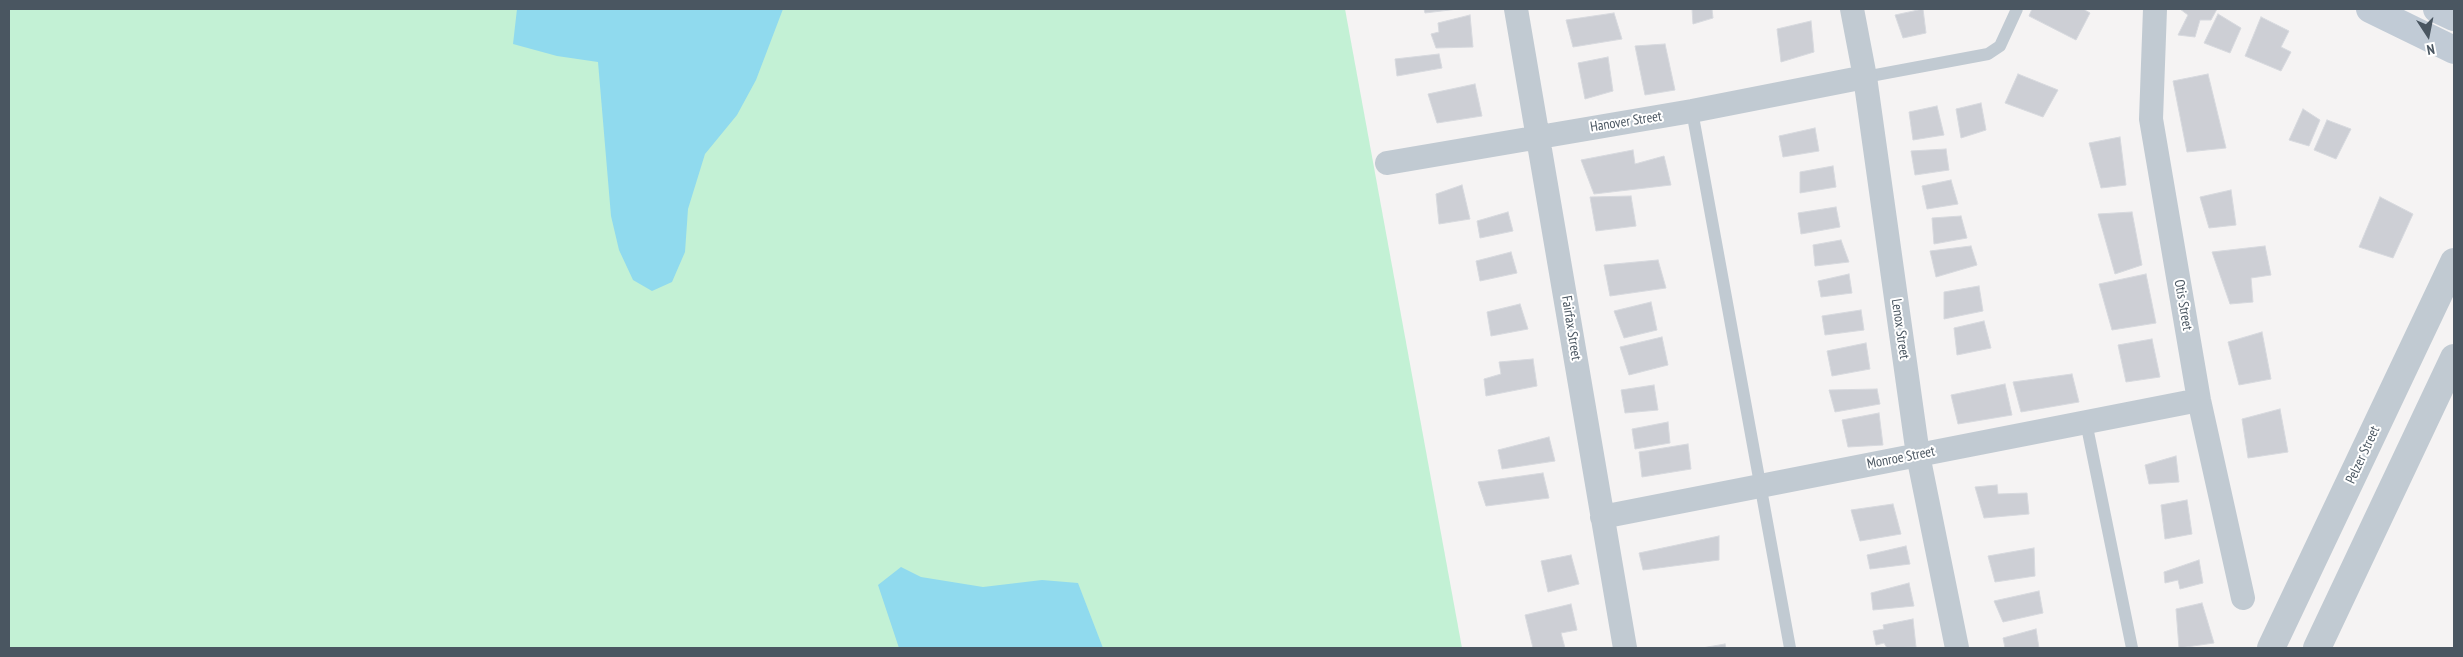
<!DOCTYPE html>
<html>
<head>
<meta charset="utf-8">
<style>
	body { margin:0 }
	#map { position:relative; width:2463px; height:657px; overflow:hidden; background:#f5f3f3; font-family:"PT Sans Narrow",sans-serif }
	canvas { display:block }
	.frame { position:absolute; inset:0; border:10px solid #4a5661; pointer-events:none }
	.north { position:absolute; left:2403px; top:10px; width:50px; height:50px; -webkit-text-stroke:4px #fff; paint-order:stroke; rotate:169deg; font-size:14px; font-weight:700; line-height:20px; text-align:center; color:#4a5661 }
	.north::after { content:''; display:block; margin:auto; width:18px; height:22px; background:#4a5661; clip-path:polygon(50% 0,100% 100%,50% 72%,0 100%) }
</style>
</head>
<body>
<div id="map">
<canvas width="2463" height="657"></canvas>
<div class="frame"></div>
<div class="north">N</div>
</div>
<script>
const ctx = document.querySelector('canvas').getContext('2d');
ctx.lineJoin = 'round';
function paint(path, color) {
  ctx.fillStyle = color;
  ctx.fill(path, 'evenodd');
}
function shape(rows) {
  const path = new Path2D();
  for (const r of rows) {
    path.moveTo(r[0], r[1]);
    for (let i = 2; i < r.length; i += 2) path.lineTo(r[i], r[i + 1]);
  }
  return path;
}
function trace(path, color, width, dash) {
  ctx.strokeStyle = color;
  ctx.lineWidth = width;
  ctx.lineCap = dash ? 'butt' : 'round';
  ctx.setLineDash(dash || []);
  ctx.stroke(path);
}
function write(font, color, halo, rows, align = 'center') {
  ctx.font = font + ' "PT Sans Narrow",sans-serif';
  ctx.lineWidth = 4;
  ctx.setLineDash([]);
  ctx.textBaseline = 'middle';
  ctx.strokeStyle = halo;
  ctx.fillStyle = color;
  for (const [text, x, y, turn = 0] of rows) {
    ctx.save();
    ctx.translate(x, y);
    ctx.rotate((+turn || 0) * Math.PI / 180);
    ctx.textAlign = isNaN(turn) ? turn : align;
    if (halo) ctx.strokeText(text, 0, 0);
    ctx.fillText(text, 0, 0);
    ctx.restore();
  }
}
paint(shape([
	[9,9,1345,9,1462,648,9,648]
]), '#c3f1d5');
paint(shape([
	[517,9,783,9,756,80,737,115,705,154,688,209,685,252,672,282,652,291,633,280,619,250,611,216,598,62,557,56,513,44],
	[901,567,921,577,983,587,1042,580,1078,583,1103,648,899,648,878,585]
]), '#90daee');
const building = shape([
	[1424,9,1458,9,1425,13,1424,9],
	[1692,9,1712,9,1713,18,1693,24,1692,9],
	[1923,9,1926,33,1903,38,1895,15,1923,9],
	[2032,9,2083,9,2090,13,2076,40,2029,16,2032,9],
	[2180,9,2217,9,2211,20,2200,20,2195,37,2178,35,2188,15,2180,9],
	[1614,13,1622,39,1573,47,1566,20,1614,13],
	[2218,14,2241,28,2230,53,2204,43,2218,14],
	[1470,15,1473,47,1436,48,1431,34,1439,32,1438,23,1470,15],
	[2261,17,2289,31,2281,47,2291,52,2281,71,2245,56,2261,17],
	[1811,21,1814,52,1781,62,1777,29,1811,21],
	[1665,44,1675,90,1645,95,1635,46,1665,44],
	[1439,54,1442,68,1397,76,1395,59,1439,54],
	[1608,57,1613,91,1585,99,1578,63,1608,57],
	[2018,74,2058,90,2043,117,2005,103,2018,74],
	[2208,74,2226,148,2187,152,2173,81,2208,74],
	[1475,84,1482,116,1437,123,1428,94,1475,84],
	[1981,103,1986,130,1961,138,1956,109,1981,103],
	[1937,106,1944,135,1913,140,1909,112,1937,106],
	[2303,109,2320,120,2309,146,2289,140,2303,109],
	[2327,120,2351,129,2336,159,2314,150,2327,120],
	[1815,128,1819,151,1783,157,1779,136,1815,128],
	[2120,137,2126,185,2101,188,2089,143,2120,137],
	[1946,149,1949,170,1915,175,1911,151,1946,149],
	[1633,150,1635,164,1664,156,1671,185,1594,194,1581,160,1633,150],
	[1833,166,1836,187,1800,193,1800,172,1833,166],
	[1951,180,1958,204,1927,209,1922,186,1951,180],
	[1462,185,1470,219,1439,224,1436,194,1462,185],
	[2231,190,2236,225,2209,228,2200,197,2231,190],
	[1631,196,1636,226,1596,231,1590,197,1631,196],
	[2380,197,2413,214,2393,258,2359,247,2380,197],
	[1836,207,1840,227,1801,234,1798,213,1836,207],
	[1508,212,1513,231,1480,238,1477,221,1508,212],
	[2132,212,2142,265,2115,274,2098,214,2132,212],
	[1961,216,1967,238,1934,244,1932,218,1961,216],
	[1841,240,1849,262,1815,266,1813,245,1841,240],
	[1971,246,1977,265,1936,277,1930,251,1971,246],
	[2265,246,2271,275,2251,278,2253,302,2230,304,2212,252,2265,246],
	[1511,252,1517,273,1480,281,1476,261,1511,252],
	[1658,260,1666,288,1610,296,1604,265,1658,260],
	[1849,274,1852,293,1821,297,1818,281,1849,274],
	[2146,274,2156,323,2112,330,2099,284,2146,274],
	[1979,286,1983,311,1944,319,1944,292,1979,286],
	[1651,302,1657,330,1624,338,1614,311,1651,302],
	[1520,304,1528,329,1491,336,1487,312,1520,304],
	[1861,310,1864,330,1825,335,1822,316,1861,310],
	[1984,321,1991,348,1957,355,1954,328,1984,321],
	[2262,332,2271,379,2239,385,2228,342,2262,332],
	[1662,337,1668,365,1629,375,1620,347,1662,337],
	[2152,339,2160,377,2126,382,2118,345,2152,339],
	[1866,343,1870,369,1832,376,1827,351,1866,343],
	[1533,359,1537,386,1486,396,1484,379,1501,374,1499,362,1533,359],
	[2072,374,2079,402,2021,412,2013,382,2072,374],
	[2005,384,2012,415,1958,424,1951,395,2005,384],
	[1654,385,1658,410,1625,413,1621,390,1654,385],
	[1877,389,1880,404,1835,412,1829,390,1877,389],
	[2280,409,2288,452,2248,458,2242,419,2280,409],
	[1879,413,1883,445,1848,447,1842,420,1879,413],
	[1668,422,1670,443,1635,449,1632,429,1668,422],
	[1549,437,1555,461,1502,469,1498,450,1549,437],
	[1688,444,1691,469,1642,477,1639,452,1688,444],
	[2176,456,2179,482,2149,484,2145,465,2176,456],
	[1543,473,1549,498,1486,506,1478,482,1543,473],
	[1997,485,1998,494,2027,493,2029,514,1984,518,1975,487,1997,485],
	[2187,500,2192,534,2165,539,2161,505,2187,500],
	[1893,504,1901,534,1860,541,1851,510,1893,504],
	[1719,536,1719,560,1643,570,1639,553,1719,536],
	[1906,546,1910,564,1870,569,1867,555,1906,546],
	[2034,548,2035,576,1995,582,1988,556,2034,548],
	[1571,555,1579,584,1548,592,1541,561,1571,555],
	[2199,560,2203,583,2180,589,2178,580,2165,583,2164,572,2199,560],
	[1909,583,1914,606,1873,610,1871,593,1909,583],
	[2039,591,2043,613,2003,622,1994,601,2039,591],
	[2202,603,2214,643,2179,648,2176,609,2202,603],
	[1571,604,1577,630,1561,633,1565,648,1533,648,1525,615,1571,604],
	[1913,619,1916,647,1887,648,1884,643,1876,645,1873,631,1884,629,1883,625,1913,619],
	[2036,629,2039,648,2005,648,2003,638,2036,629],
	[1725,644,1726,648,1702,648,1725,644]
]);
paint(building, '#cdcfd5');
trace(building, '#d7d9de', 1);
trace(shape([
	[1865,77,1988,54,2000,46,2017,9],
	[1692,111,1790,648],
	[2086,422,2132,648]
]), '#c1cad2', 12);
trace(shape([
	[1516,9,1625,648],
	[1852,9,1865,77,1918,455,1957,648],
	[2155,9,2151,119,2199,400,2243,598],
	[1387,163,1692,111,1865,77],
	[1602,517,2199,400]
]), '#c1cad2', 24);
trace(shape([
	[2271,648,2454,262],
	[2317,648,2454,358]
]), '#c1cad2', 28);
trace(shape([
	[2370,9,2454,50],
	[2437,9,2454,17]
]), '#c1cbd6', 28);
write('14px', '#4a5661', '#fff', [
	["Hanover Street",1626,122,-9],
	["Otis Street",2183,305,80],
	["Fairfax Street",1571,328,81],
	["Lenox Street",1900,329,82],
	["Pelzer Street",2363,455,-65],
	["Monroe Street",1901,458,-11]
]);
</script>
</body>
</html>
